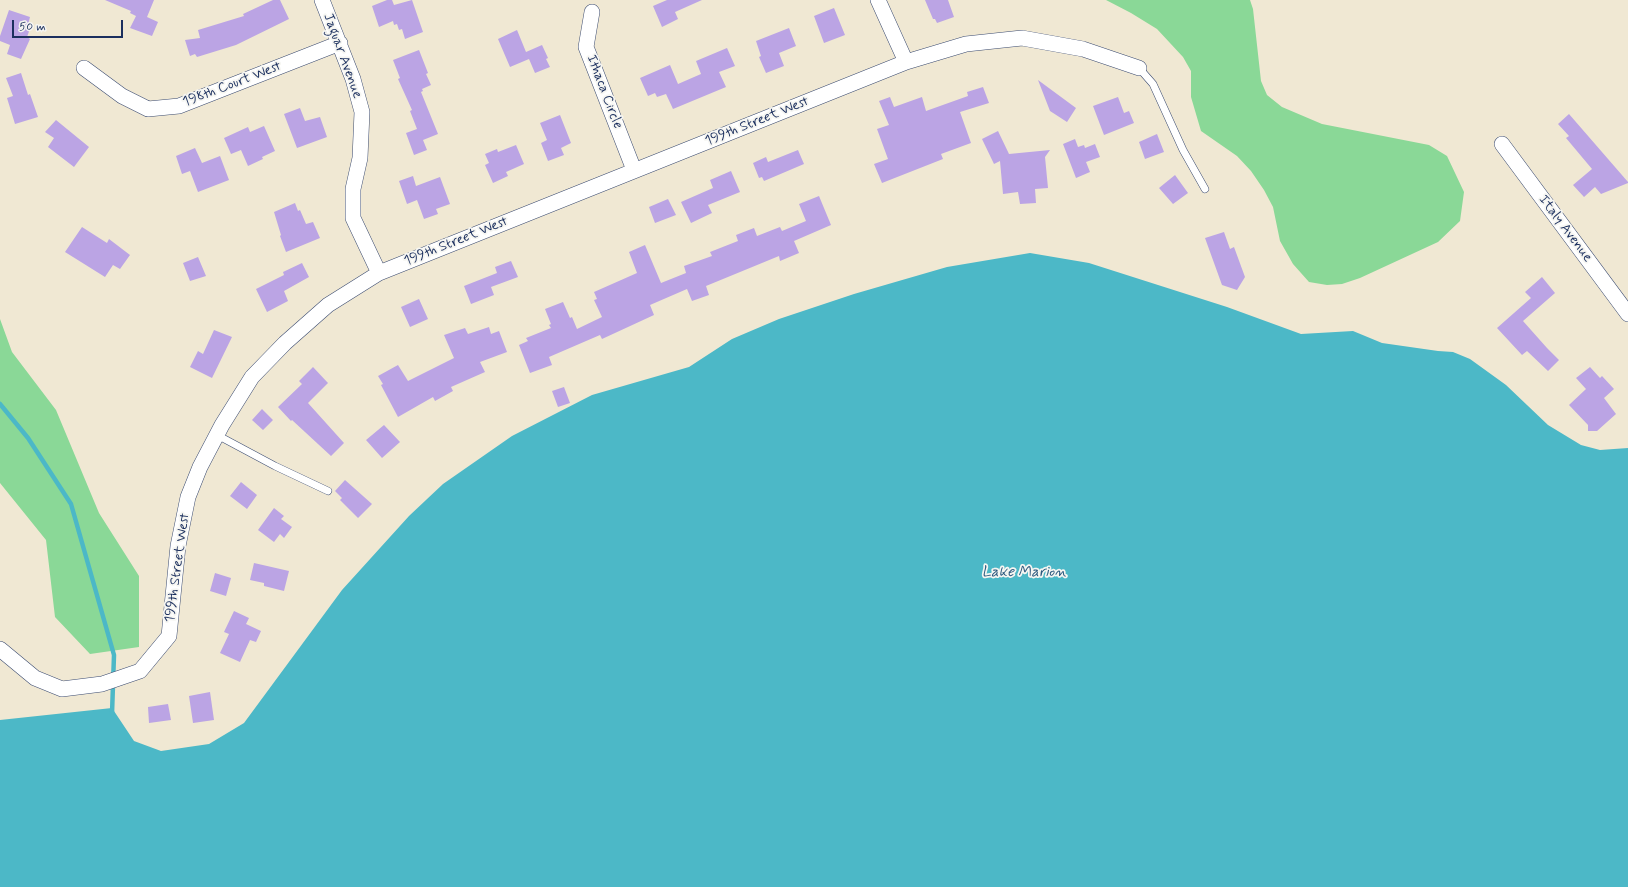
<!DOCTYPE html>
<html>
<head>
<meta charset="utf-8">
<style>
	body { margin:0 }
	#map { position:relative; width:1628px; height:887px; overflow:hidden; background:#f0e8d3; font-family:Mynerve,sans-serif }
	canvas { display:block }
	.scale { position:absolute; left:12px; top:20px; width:111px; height:18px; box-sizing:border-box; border:2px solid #1b2f5e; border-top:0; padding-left:5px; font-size:12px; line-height:14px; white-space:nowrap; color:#1b2f5e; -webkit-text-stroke:3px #f6f6f2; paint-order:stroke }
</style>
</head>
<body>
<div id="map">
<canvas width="1628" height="887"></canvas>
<div class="scale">50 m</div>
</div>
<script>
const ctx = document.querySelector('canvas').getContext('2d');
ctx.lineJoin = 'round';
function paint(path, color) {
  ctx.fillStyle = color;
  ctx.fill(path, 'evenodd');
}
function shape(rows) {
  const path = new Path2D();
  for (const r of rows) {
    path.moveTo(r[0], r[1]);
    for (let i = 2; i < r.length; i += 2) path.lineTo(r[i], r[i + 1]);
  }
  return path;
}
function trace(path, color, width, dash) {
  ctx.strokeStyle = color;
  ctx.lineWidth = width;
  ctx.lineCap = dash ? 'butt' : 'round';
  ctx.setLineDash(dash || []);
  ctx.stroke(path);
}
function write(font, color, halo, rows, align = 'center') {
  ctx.font = font + ' Mynerve,sans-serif';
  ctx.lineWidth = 3.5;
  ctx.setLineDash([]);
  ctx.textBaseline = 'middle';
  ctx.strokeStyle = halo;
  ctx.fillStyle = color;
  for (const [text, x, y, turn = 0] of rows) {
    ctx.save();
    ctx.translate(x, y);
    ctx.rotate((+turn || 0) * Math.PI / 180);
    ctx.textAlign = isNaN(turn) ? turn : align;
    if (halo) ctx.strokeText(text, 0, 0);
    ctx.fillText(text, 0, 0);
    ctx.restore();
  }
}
paint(shape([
	[1106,0,1250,0,1253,9,1261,81,1267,95,1282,107,1322,124,1429,145,1447,156,1464,192,1460,221,1438,242,1360,278,1342,284,1327,285,1309,282,1293,264,1280,241,1273,207,1264,190,1251,171,1237,156,1201,131,1191,97,1191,71,1183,57,1157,29,1131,13],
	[0,319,12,352,56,410,99,513,139,576,139,647,90,654,55,617,46,540,0,483]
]), '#8ad897');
paint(shape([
	[1030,253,1089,263,1227,307,1301,334,1353,331,1382,343,1438,351,1453,352,1470,359,1506,385,1548,425,1581,445,1600,450,1628,448,1628,887,0,887,0,720,112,708,134,741,161,751,209,744,244,723,342,590,409,516,443,484,512,436,592,395,689,367,732,339,779,319,854,294,947,267]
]), '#4cb8c7');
trace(shape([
	[0,404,28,438,71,504,114,655,112,714]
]), '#4cb8c7', 4.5);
paint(shape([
	[105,0,154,0,147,17,158,22,152,36,130,28,136,16,130,13,131,11],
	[273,0,280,0,289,19,236,45,197,57,195,54,190,56,185,40,200,38,198,30,244,16,243,14],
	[387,0,392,0,394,5,412,0,423,32,405,39,402,29,399,30,397,24,394,25,393,21,379,27,372,6],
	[667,0,702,0,675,12,678,19,662,27,653,6],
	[925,0,948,0,954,17,937,23,935,19,933,19],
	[834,8,845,35,824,43,814,16],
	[9,10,30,17,28,25,31,26,27,37,30,39,21,59,7,54,10,45,0,41,0,36],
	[789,28,796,46,779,53,784,66,766,73,759,57,761,56,756,41],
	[517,30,526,52,542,45,548,58,546,59,550,67,535,73,529,59,510,67,498,39],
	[727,48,735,66,719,72,726,87,673,109,666,94,657,97,655,93,648,96,640,78,670,65,678,84,701,74,696,61],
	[419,50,428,73,426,74,431,85,422,89,423,91,421,92,438,134,423,140,427,150,414,155,406,133,417,129,410,111,412,110,398,79,400,78,393,60],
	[21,73,28,95,30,94,38,117,15,124,7,98,13,96,6,78],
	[1038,80,1076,108,1067,122,1050,111],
	[983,87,989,103,960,112,971,143,941,154,943,159,882,183,874,164,888,159,877,129,889,125,879,101,890,97,894,107,922,97,926,111,968,96,967,92],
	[1118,97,1124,113,1129,111,1134,123,1104,135,1093,106],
	[300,108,305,121,320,117,327,137,297,148,284,114],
	[1569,114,1628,182,1628,183,1601,194,1595,187,1584,197,1573,185,1592,169,1566,138,1569,136,1558,124],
	[560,115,571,143,561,148,564,155,548,161,541,143,547,140,540,123],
	[56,120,89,147,74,167,48,147,54,138,45,132],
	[264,126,275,151,262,157,263,159,248,166,241,150,231,154,224,138,248,127,250,132],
	[998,131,1009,154,1050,150,1045,157,1048,188,1035,189,1036,203,1020,204,1018,192,1003,194,1000,161,994,164,982,139],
	[1157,134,1164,152,1145,159,1139,142],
	[1075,139,1078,147,1084,145,1085,148,1095,144,1100,157,1086,162,1090,172,1076,178,1063,144],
	[516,145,524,164,506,172,508,176,493,183,485,165,489,163,485,154,497,149,498,152],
	[195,148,202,163,220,156,229,180,198,192,190,171,182,174,176,156],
	[798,150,804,164,764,181,762,177,759,178,753,163,766,157,768,162],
	[731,171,740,192,708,205,712,213,691,223,681,202,713,188,710,180],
	[1175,175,1188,193,1173,204,1159,188],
	[413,176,416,186,440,177,450,204,436,209,438,214,424,219,417,200,407,204,399,181],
	[819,196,831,225,794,241,799,253,780,261,779,256,706,286,709,295,692,301,687,289,650,305,654,315,602,339,600,335,549,357,552,365,530,373,519,345,528,341,526,338,551,328,549,325,551,324,545,309,563,302,570,318,572,317,577,329,602,317,594,300,597,299,594,292,637,273,629,252,645,245,661,283,686,273,684,266,712,256,710,252,738,241,736,235,754,228,757,236,780,227,782,231,806,221,799,204],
	[668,199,676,215,655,223,649,207],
	[295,203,298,211,300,210,306,224,313,222,320,238,286,252,280,236,281,235,274,212],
	[82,227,107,243,109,239,130,255,120,269,113,265,105,277,65,252],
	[1224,232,1230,249,1234,247,1245,277,1237,290,1222,285,1205,238],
	[198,257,206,276,190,281,183,263],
	[511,261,518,277,491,287,494,295,471,304,464,286,497,273,495,267],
	[302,263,309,277,284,291,288,301,267,312,256,289,284,275,283,272],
	[1542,277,1555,293,1523,321,1547,348,1559,360,1548,371,1527,351,1522,355,1497,328,1531,298,1525,292],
	[419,299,428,319,410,327,401,307],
	[489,327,491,334,499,331,507,352,480,362,485,372,451,387,453,391,435,401,433,397,398,417,381,385,383,384,378,376,398,365,408,381,454,358,444,335,465,328,468,334],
	[214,330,232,337,212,378,190,367,198,351,203,354],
	[313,367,328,383,308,403,344,443,331,456,292,420,291,421,278,407,302,384,299,381],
	[1590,367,1600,378,1602,376,1614,389,1604,398,1616,414,1597,431,1588,431,1588,425,1569,405,1586,389,1576,378],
	[564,387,570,403,558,407,552,391],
	[262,409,273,420,263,430,252,420],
	[384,425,400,442,382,458,366,440],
	[345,480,372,504,358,518,340,500,342,498,335,491],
	[241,482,257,495,247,509,230,496],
	[274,508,284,516,281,519,292,527,284,538,280,534,274,542,258,530],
	[254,563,289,571,284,591,264,586,264,583,250,580],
	[215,573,231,578,226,596,210,591],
	[234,611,249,618,246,624,261,631,256,642,250,640,240,662,220,653,229,634,224,632],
	[210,692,214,720,193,723,189,696],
	[168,704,171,720,149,723,148,707]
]), '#bba4e4');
const lane = shape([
	[1139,68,1153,84,1183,150,1205,189],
	[217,435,275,466,328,491]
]);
const street = shape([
	[322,0,353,79,362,112,360,158,353,189,353,218,379,273],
	[878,0,906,62],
	[592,12,586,47,634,170],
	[84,68,122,96,148,109,179,106,340,43],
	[1502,144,1628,314],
	[0,649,35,678,62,689,102,684,140,671,169,636,178,546,188,497,200,467,222,425,252,377,285,343,328,305,379,273,906,62,966,44,1022,38,1083,49,1139,68]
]);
trace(lane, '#3b4b70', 8);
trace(street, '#3b4b70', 16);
trace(lane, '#fff', 7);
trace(street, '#fff', 15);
write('14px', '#1b2f5e', '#f6f6f2', [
	["Jaguar Avenue",342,56,70],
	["198th Court West",232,85,-21],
	["Ithaca Circle",604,92,69],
	["199th Street West",757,122,-22],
	["Italy Avenue",1565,229,53],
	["199th Street West",456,242,-22],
	["199th Street West",178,568,-82]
]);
write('italic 15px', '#2a587e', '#f6f6f2', [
	["Lake Marion",1024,573]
]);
</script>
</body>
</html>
